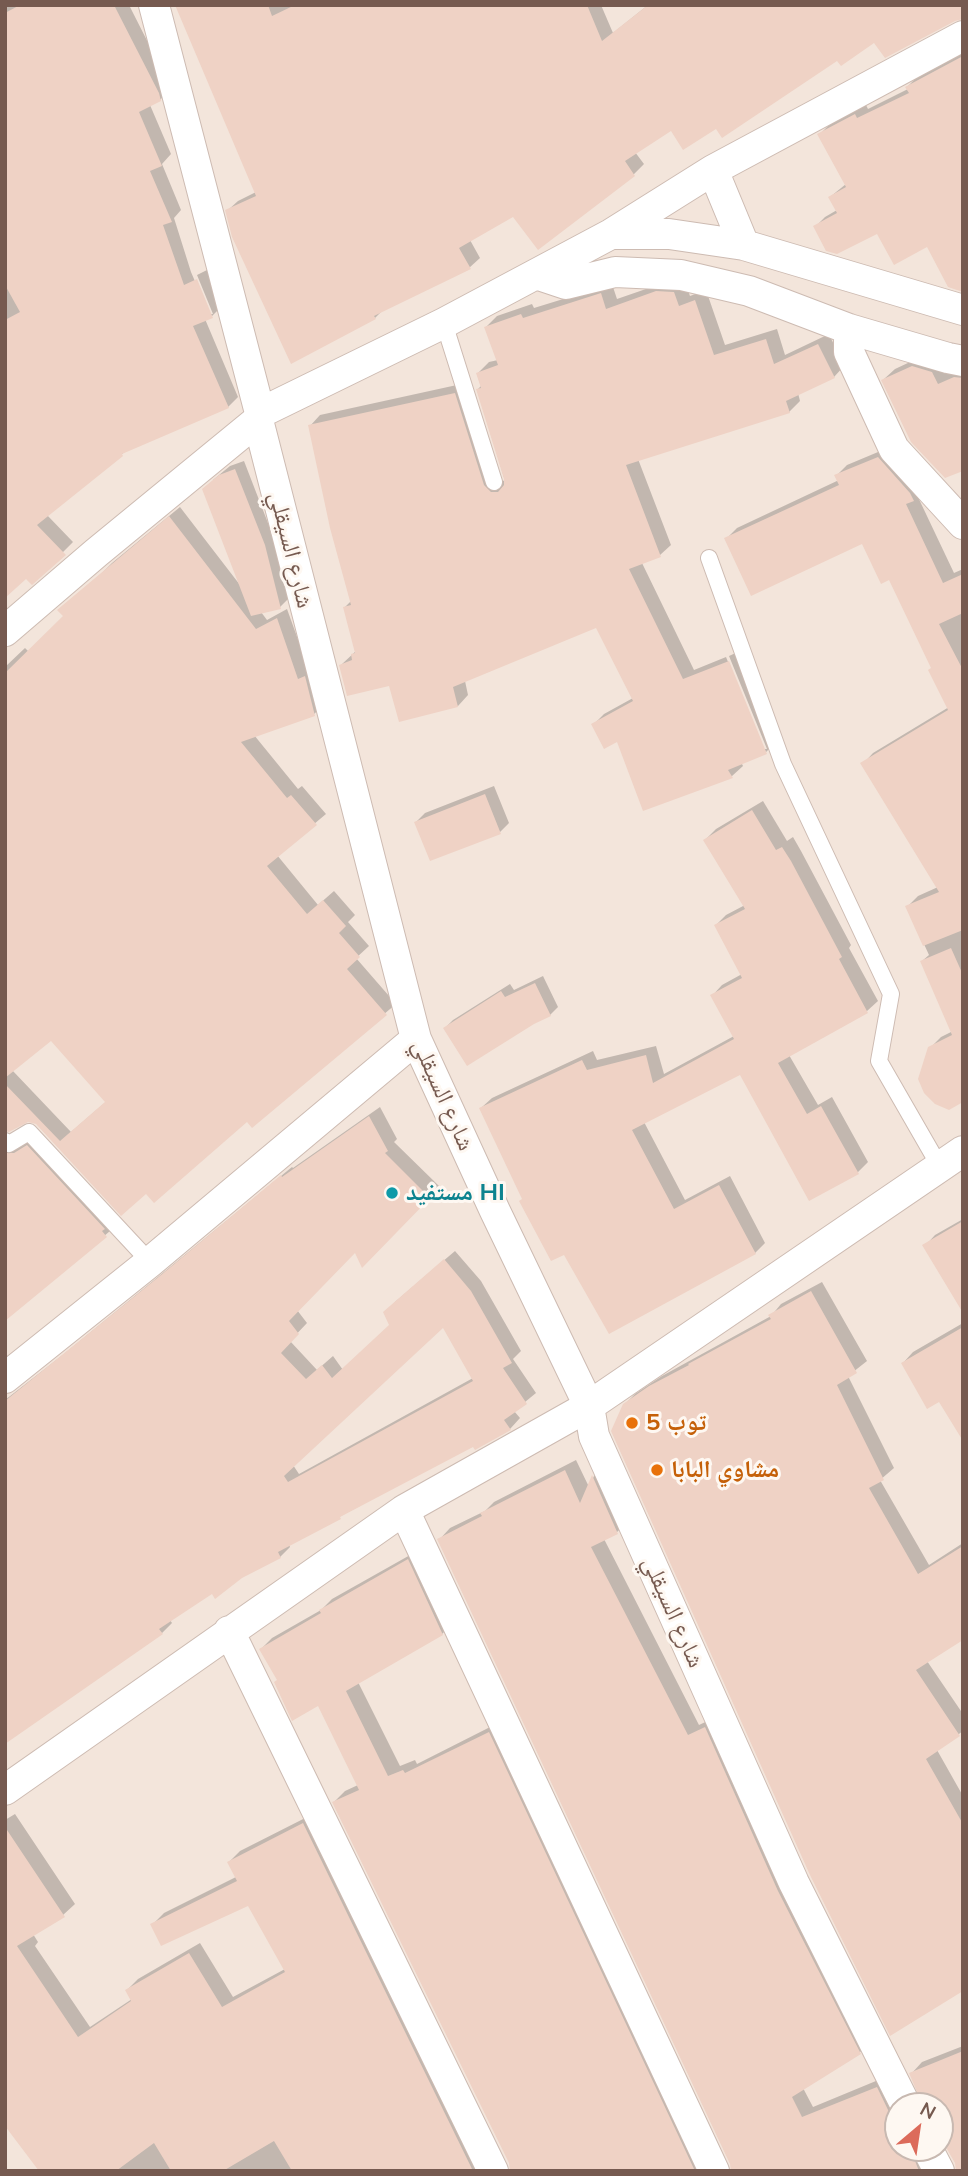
<!DOCTYPE html>
<html>
<head>
<meta charset="utf-8">
<style>
	body { margin:0 }
	#map { position:relative; width:968px; height:2176px; overflow:hidden; background:#fbf4ec; font-family:Mulish,sans-serif }
	canvas { display:block }
	.frame { position:absolute; inset:0; border:7px solid #765a50; pointer-events:none }
	.north { position:absolute; left:884px; top:2092px; width:70px; height:70px; box-sizing:border-box; background:#fef8f2; border:2px solid #c8b9b1; border-radius:50%; rotate:29deg; font-size:19px; font-weight:700; line-height:28px; text-align:center; color:#765a50 }
	.north::after { content:''; display:block; margin:auto; width:24px; height:32px; background:#dc6b5b; clip-path:polygon(50% 0,100% 100%,50% 72%,0 100%) }
</style>
</head>
<body>
<div id="map">
<canvas width="968" height="2176"></canvas>
<div class="frame"></div>
<div class="north">N</div>
</div>
<script>
const ctx = document.querySelector('canvas').getContext('2d');
ctx.lineJoin = 'round';
function paint(path, color) {
  ctx.fillStyle = color;
  ctx.fill(path, 'evenodd');
}
function shape(rows) {
  const path = new Path2D();
  for (const r of rows) {
    path.moveTo(r[0], r[1]);
    for (let i = 2; i < r.length; i += 2) path.lineTo(r[i], r[i + 1]);
  }
  return path;
}
function trace(path, color, width, dash) {
  ctx.strokeStyle = color;
  ctx.lineWidth = width;
  ctx.lineCap = dash ? 'butt' : 'round';
  ctx.setLineDash(dash || []);
  ctx.stroke(path);
}
function write(font, color, halo, rows, align = 'center') {
  ctx.font = font + ' Mulish,"Noto Naskh Arabic",sans-serif';
  ctx.lineWidth = 6;
  ctx.setLineDash([]);
  ctx.textBaseline = 'middle';
  ctx.strokeStyle = halo;
  ctx.fillStyle = color;
  for (const [text, x, y, turn = 0] of rows) {
    ctx.save();
    ctx.translate(x, y);
    ctx.rotate((+turn || 0) * Math.PI / 180);
    ctx.textAlign = isNaN(turn) ? turn : align;
    if (halo) ctx.strokeText(text, 0, 0);
    ctx.fillText(text, 0, 0);
    ctx.restore();
  }
}
paint(shape([
	[5,5,963,5,963,2171,5,2171],
	[898,2106,940,2106,940,2148,898,2148]
]), '#f3e5db');
paint(shape([
	[5,5,129,5,168,82,170,89,160,100,150,105,171,154,162,164,181,210,174,218,191,272,209,314,213,314,197,275,207,270,222,306,212,316,205,319,238,397,228,407,127,450,47,515,73,542,63,552,26,576,5,596],
	[177,5,601,5,613,33,648,5,963,5,874,40,716,127,671,129,635,152,644,164,634,174,513,215,470,240,480,258,469,268,383,310,375,318,227,211,238,201,256,192],
	[963,53,963,274,928,245,878,231,815,227,825,217,837,210,830,197,846,184,820,134,830,124,866,105,868,109,908,89,907,87,917,77],
	[669,281,685,282,690,296,706,290,725,345,777,329,785,355,829,334,844,366,834,377,798,393,800,401,789,412,638,459,671,545,660,555,642,563,694,670,726,657,764,749,767,749,729,656,740,651,777,741,766,752,741,762,743,766,732,776,644,808,618,740,593,725,604,714,633,698,597,625,465,681,468,695,458,706,341,665,356,651,345,607,351,601,310,426,320,415,466,383,498,480,505,481,478,389,482,385,478,373,489,362,498,360,486,327,497,316,532,304,534,308,612,284,617,299],
	[925,355,944,360,950,374,963,368,963,469,883,380,895,369],
	[890,447,917,495,954,573,963,569,963,1100,930,1048,941,1037,953,1031,922,961,929,955,907,907,918,896,938,887,863,764,873,753,949,707,933,667,890,578,862,542,726,539,737,528,839,480,837,475,847,465],
	[244,461,273,536,289,598,280,607,261,612,267,620,287,609,309,670,325,704,314,714,254,735,298,789,302,786,326,814,277,855,318,905,334,891,355,915,348,922,369,946,356,958,396,1004,252,1125,247,1120,147,1192,121,1213,34,1121,24,1121,5,1130,5,667,25,648,29,652,65,616,62,613,112,563,180,507,240,585,213,480,230,466],
	[51,1038,107,1101,71,1132,12,1070],
	[494,786,509,823,500,832,416,822,425,813],
	[763,801,787,841,793,837,801,851,851,945,849,948,878,1001,867,1011,789,1055,818,1105,832,1097,868,1162,858,1172,810,1199,740,1072,644,1122,685,1200,730,1176,765,1243,755,1253,565,1252,524,1198,481,1108,492,1098,593,1051,597,1060,656,1046,664,1074,734,1036,712,996,722,985,742,974,716,925,726,915,745,905,705,840,716,829],
	[543,976,558,1007,550,1015,445,1028,453,1020,510,984,514,990],
	[380,1107,397,1139,394,1142,439,1186,363,1265,356,1250,297,1310,307,1323,290,1341,317,1370,333,1356,343,1370,390,1325,395,1302,455,1251,481,1281,521,1351,513,1359,536,1393,514,1411,520,1418,510,1429,474,1444,289,1544,290,1547,280,1557,213,1591,170,1620,172,1623,162,1633,5,1605,5,1400,64,1354,292,1167,293,1168],
	[444,1325,473,1378,299,1474,293,1465],
	[5,1135,14,1143,25,1144,38,1136,116,1226,5,1319],
	[963,1219,963,1309,925,1246,935,1235],
	[822,1282,867,1361,848,1376,894,1468,880,1480,929,1565,963,1543,963,1638,927,1661,963,1714,963,1731,937,1750,963,1796,963,1989,624,1405,635,1394,662,1376,771,1316,781,1304],
	[963,1323,963,1438,940,1400,903,1363,913,1352],
	[576,1460,589,1487,594,1476,604,1466,629,1521,617,1532,604,1539,699,1725,716,1717,871,2042,859,2053,803,2088,813,2107,888,2076,898,2106,898,2148,924,2148,937,2171,733,2171,732,2163,439,1540,450,1528,485,1511,494,1502],
	[419,1550,453,1623,442,1634,358,1682,400,1766,415,1760,417,1764,500,1722,712,2171,512,2171,510,2163,334,1802,345,1791,358,1785,319,1704,279,1680,261,1649,272,1638,321,1610,332,1599],
	[315,1813,491,2171,41,2171,8,2126,5,2128,5,1820,15,1814,75,1904,63,1915,33,1934,38,1942,35,1946,90,2027,132,1999,127,1990,138,1979,200,1943,233,1997,285,1969,248,1903,153,1924,164,1913,236,1877,229,1862,240,1851],
	[963,2046,963,2171,940,2135,940,2106,925,2106,911,2074,922,2062]
]), '#0003');
paint(shape([
	[20,5,114,5,159,93,161,101,139,112,162,166,150,171,172,222,163,225,184,285,197,279,213,318,193,326,229,408,122,454,123,456,37,525,66,555,32,585,26,579,5,598,5,320,20,312,5,285,5,13],
	[175,5,268,5,272,16,295,5,587,5,602,41,648,5,963,5,963,19,955,21,885,58,874,43,841,66,837,61,722,138,716,129,683,150,671,131,625,161,635,176,538,250,513,217,459,248,471,269,374,316,376,319,291,364,232,237,225,210,256,196],
	[963,56,963,292,948,287,927,247,894,265,877,234,837,254,826,251,813,226,837,213,828,197,846,187,817,134,855,114,857,118,909,93,905,87],
	[656,291,674,292,679,306,695,300,714,355,766,339,774,364,818,344,835,378,786,401,790,413,626,465,661,557,629,569,683,679,729,661,767,754,728,770,733,778,643,811,617,742,604,749,591,724,633,701,596,628,453,687,458,707,399,722,389,686,347,696,339,665,352,660,351,654,355,653,343,607,351,605,330,528,308,425,455,393,484,485,491,492,498,492,504,485,504,479,476,389,481,388,476,373,498,365,484,327,521,314,523,318,601,293,606,309],
	[912,366,932,372,938,384,954,377,963,378,963,471,945,478,911,442,881,380],
	[878,457,910,493,914,501,906,504,943,583,963,574,963,613,939,624,963,670,963,930,923,946,905,906,939,892,860,763,948,710,928,670,931,668,889,580,881,584,862,544,751,596,724,538,839,485,834,475],
	[235,469,265,545,281,609,251,616,202,489,219,475],
	[169,516,256,629,277,618,298,679,305,676,315,716,241,742,287,798,291,795,317,825,267,866,307,914,323,900,346,926,339,933,360,957,347,969,387,1015,252,1128,247,1122,154,1203,146,1194,121,1216,36,1124,28,1122,9,1132,5,1131,5,1084,60,1141,105,1102,51,1041,5,1078,5,673,63,616,57,610],
	[485,794,501,834,430,861,414,822],
	[752,810,776,850,782,847,791,861,842,957,839,959,868,1013,778,1063,807,1114,821,1106,859,1174,809,1201,740,1075,632,1130,674,1209,719,1185,756,1254,609,1334,564,1255,551,1261,519,1201,522,1199,479,1108,582,1060,587,1070,646,1055,653,1083,734,1039,710,995,742,978,714,925,745,909,703,840],
	[951,948,963,975,963,1102,949,1110,935,1104,924,1093,918,1079,928,1047,952,1035,920,961],
	[535,983,551,1016,534,1024,467,1066,443,1028,501,991,505,997],
	[369,1116,388,1151,385,1153,430,1198,362,1268,355,1253,289,1321,299,1334,281,1353,306,1379,322,1365,332,1378,389,1325,383,1312,444,1259,471,1291,512,1363,503,1368,527,1404,504,1420,511,1430,475,1450,473,1447,340,1517,341,1519,278,1552,281,1558,242,1578,215,1599,212,1594,159,1629,163,1634,5,1744,5,1401,161,1275,281,1175,282,1177],
	[443,1328,473,1381,288,1482,284,1476],
	[27,1145,105,1229,102,1231,107,1237,5,1321,5,1153,14,1153],
	[963,1221,963,1313,922,1245],
	[811,1291,857,1373,837,1385,884,1480,869,1488,918,1574,963,1546,963,1640,916,1670,960,1736,926,1759,963,1824,963,1991,890,2036,810,1875,611,1431,623,1404,649,1386,689,1365,688,1364,771,1319,768,1315],
	[963,1327,963,1441,939,1402,927,1409,901,1363],
	[565,1470,580,1503,592,1475,618,1534,591,1547,688,1735,705,1727,778,1891,861,2054,792,2097,802,2117,877,2087,890,2114,898,2121,898,2148,910,2148,919,2171,731,2171,730,2164,437,1539,482,1516,480,1513],
	[408,1559,443,1635,346,1691,388,1776,403,1770,405,1773,489,1732,695,2171,510,2171,509,2163,332,1802,359,1790,318,1706,292,1721,274,1682,277,1680,259,1649,321,1613,319,1610],
	[303,1823,473,2171,292,2171,274,2141,223,2171,171,2171,154,2143,116,2171,39,2171,5,2126,5,1827,65,1917,17,1946,78,2037,131,2001,125,1990,189,1953,222,2007,285,1972,248,1906,161,1946,150,1924,237,1881,227,1862],
	[963,2051,963,2171,956,2171,955,2163,940,2137,940,2106,923,2106,909,2073]
]), '#efd2c5');
const service = shape([
	[444,323,494,482],
	[709,558,783,764,891,994,879,1061,940,1167],
	[5,1141,9,1144,29,1132,150,1262]
]);
const minor = shape([
	[154,5,260,413,258,420],
	[713,170,744,245],
	[611,234,669,234,744,245,963,310],
	[536,274,566,284,615,272,681,275,749,291,849,329,948,358,963,361],
	[849,329,849,352,894,449,963,524],
	[260,413,444,323,611,234,713,170,963,36],
	[5,631,96,553,258,420,416,1039,495,1211,589,1406,594,1436,794,1883,906,2106],
	[5,1378,150,1262,416,1039],
	[404,1510,714,2171],
	[229,1631,493,2171],
	[5,1790,404,1510,589,1406,963,1151],
	[927,2148,939,2171]
]);
trace(service, '#cdbbb2', 18);
trace(minor, '#cdbbb2', 32);
trace(service, '#fff', 16);
trace(minor, '#fff', 30);
for (const [x, y, r, color] of [
	[392,1193,7,"#0f9aa8"],
	[632,1423,7,"#e8710a"],
	[657,1470,7,"#e8710a"]
]) {
  const dot = new Path2D();
  dot.arc(x, y, r, 0, 2 * Math.PI);
  ctx.fillStyle = color;
  ctx.fill(dot);
  trace(dot, '#fef8f2', 2.5);
}
write('24px', '#765a50', '#fef8f2', [
	["شارع السيقلي",291,550,76],
	["شارع السيقلي",443,1095,66],
	["شارع السيقلي",673,1612,66]
]);
write('bold 24px', '#0d838f', '#fef8f2', [
	["مستفيد HI",406,1193]
], 'left');
write('bold 24px', '#c56008', '#fef8f2', [
	["توب 5",646,1423],
	["مشاوي البابا",671,1470]
], 'left');
</script>
</body>
</html>
